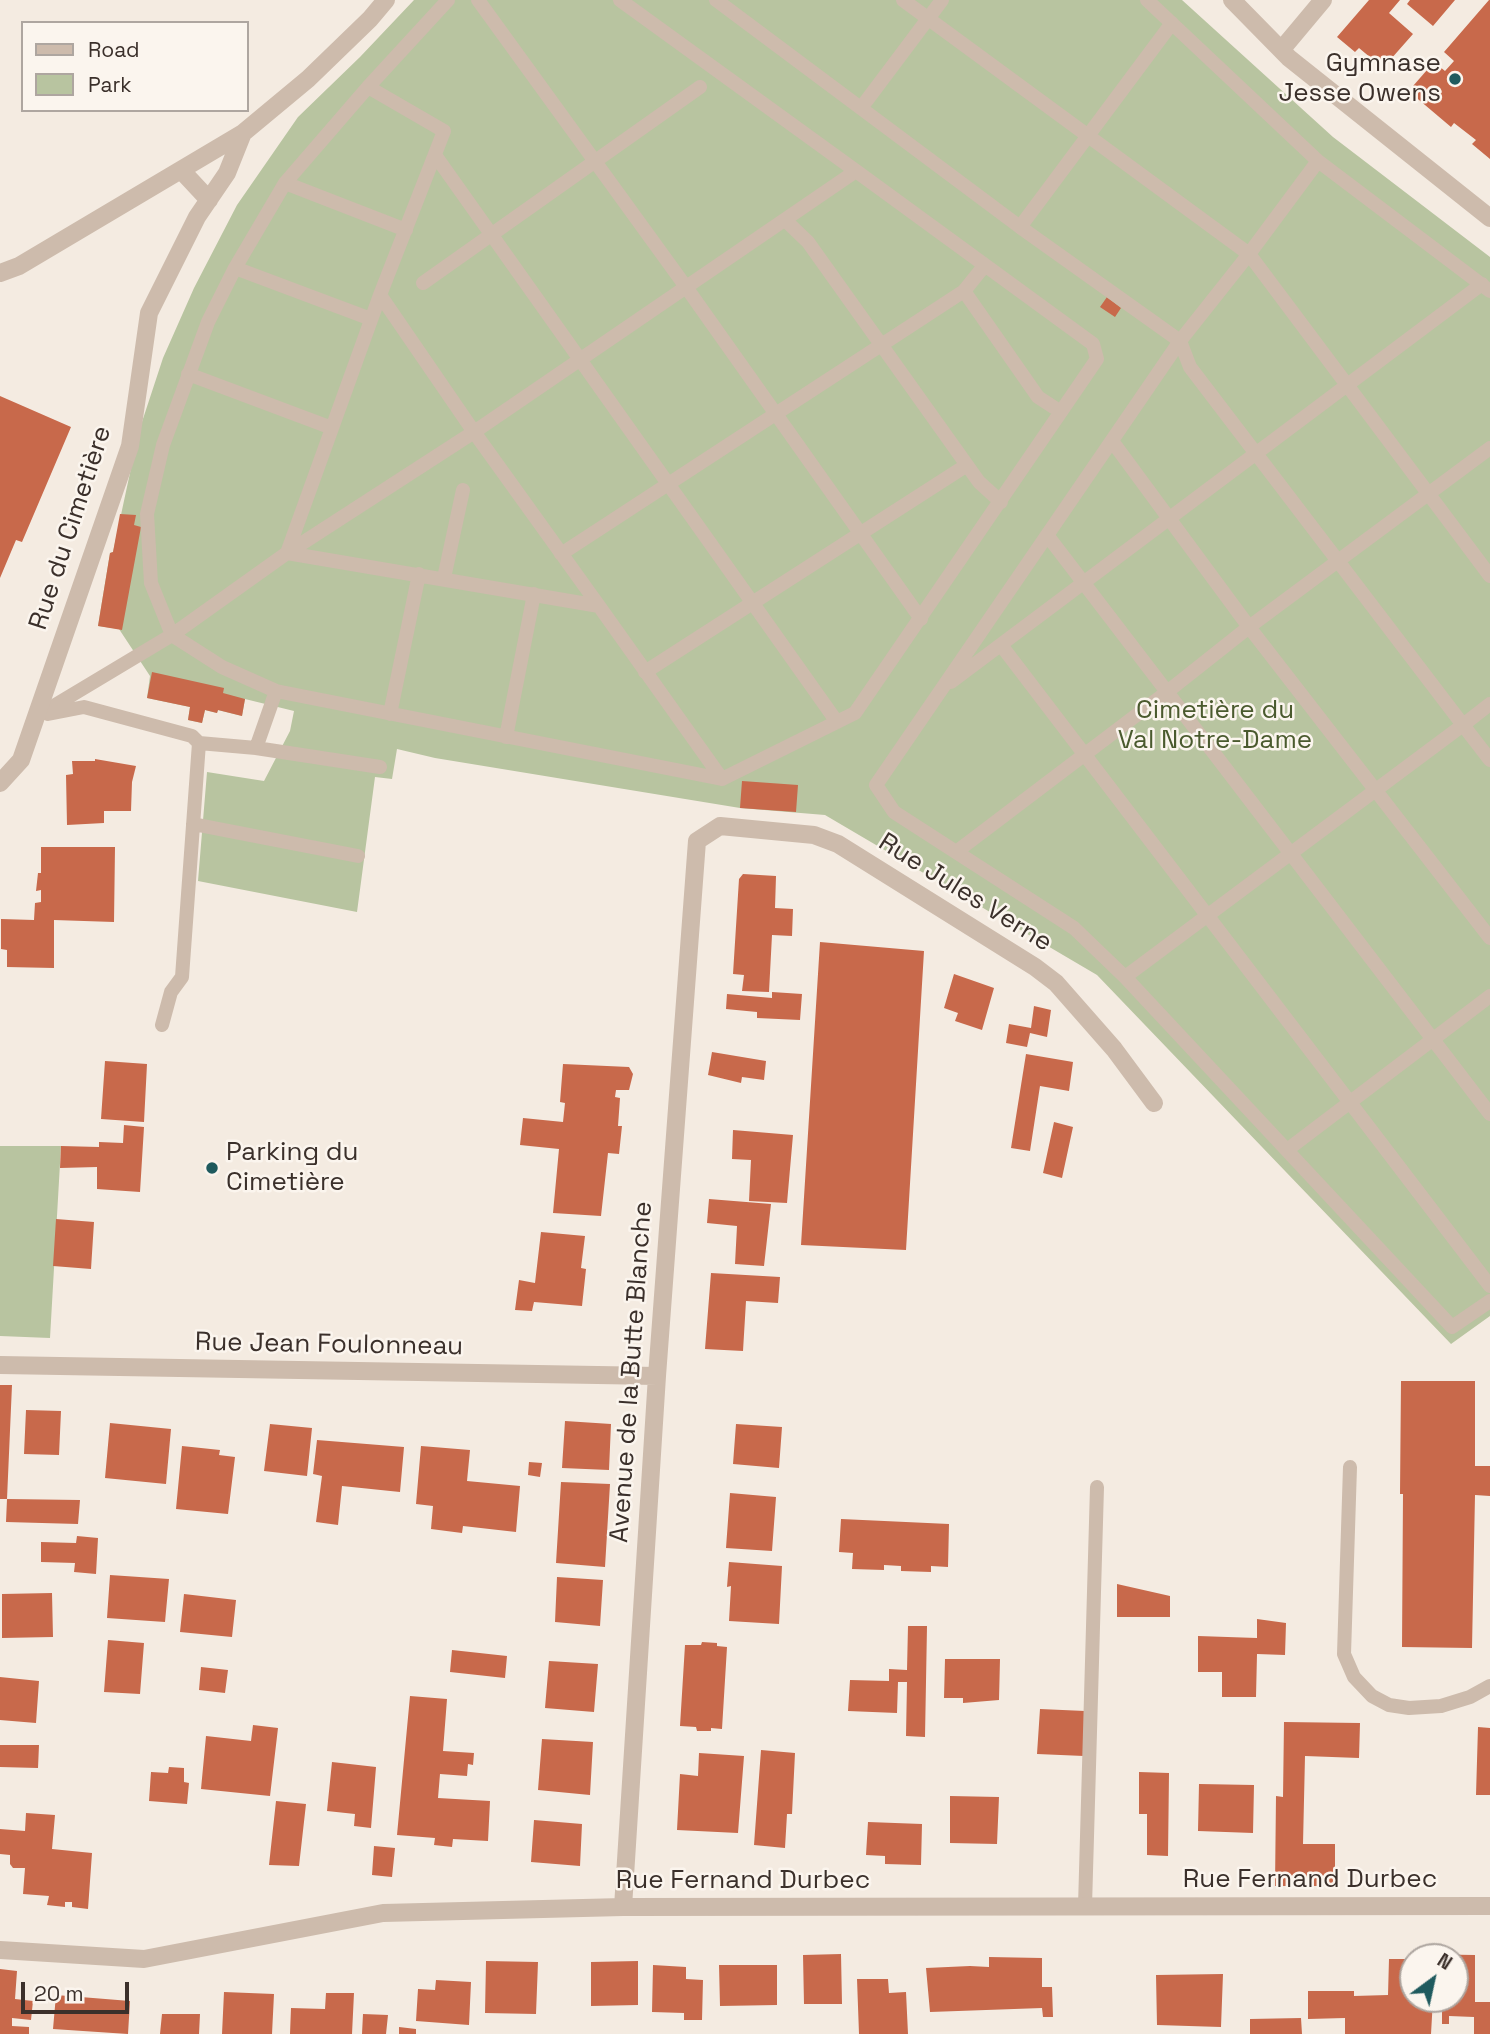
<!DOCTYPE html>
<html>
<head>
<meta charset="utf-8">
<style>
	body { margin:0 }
	#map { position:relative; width:1490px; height:2034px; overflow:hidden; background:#f4ebe1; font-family:"Space Grotesk",sans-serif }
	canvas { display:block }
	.legend { position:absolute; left:21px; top:21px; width:228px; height:91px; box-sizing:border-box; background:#fbf5ee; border:2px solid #aea6a0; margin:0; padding:9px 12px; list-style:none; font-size:21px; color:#3b302b }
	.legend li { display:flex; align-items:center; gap:14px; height:35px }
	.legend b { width:35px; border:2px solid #aea6a0 }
	.north { position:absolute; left:1399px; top:1943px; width:70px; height:70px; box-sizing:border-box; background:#fbf5ee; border:2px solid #aea6a0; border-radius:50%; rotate:33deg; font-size:19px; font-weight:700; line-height:28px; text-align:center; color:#3b302b }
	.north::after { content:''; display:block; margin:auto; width:24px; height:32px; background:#1f5a5e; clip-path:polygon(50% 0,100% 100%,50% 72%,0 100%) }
	.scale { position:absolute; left:21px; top:1982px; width:108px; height:32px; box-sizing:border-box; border:4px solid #3b302b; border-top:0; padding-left:9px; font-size:21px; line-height:24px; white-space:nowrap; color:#3b302b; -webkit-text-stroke:5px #fbf5ee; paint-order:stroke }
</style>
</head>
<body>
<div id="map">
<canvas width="1490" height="2034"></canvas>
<ul class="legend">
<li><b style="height:9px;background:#cdbbac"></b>Road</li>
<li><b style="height:19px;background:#b8c4a0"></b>Park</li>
</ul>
<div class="north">N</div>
<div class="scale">20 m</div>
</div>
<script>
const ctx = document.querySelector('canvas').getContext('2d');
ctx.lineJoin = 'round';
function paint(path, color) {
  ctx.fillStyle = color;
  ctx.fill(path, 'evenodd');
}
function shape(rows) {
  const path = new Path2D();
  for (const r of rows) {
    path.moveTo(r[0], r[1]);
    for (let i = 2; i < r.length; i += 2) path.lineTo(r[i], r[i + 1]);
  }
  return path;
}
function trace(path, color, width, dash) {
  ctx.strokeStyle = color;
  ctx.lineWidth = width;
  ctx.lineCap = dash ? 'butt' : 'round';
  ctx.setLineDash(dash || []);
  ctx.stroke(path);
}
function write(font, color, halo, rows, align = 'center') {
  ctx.font = font + ' "Space Grotesk",sans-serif';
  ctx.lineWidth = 5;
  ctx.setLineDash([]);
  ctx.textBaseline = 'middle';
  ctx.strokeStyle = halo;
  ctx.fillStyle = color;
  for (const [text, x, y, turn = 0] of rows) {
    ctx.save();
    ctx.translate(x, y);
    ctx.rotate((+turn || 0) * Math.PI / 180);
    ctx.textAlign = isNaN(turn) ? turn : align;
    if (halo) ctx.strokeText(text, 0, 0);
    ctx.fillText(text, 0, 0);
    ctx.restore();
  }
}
paint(shape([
	[414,0,1182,0,1333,137,1490,257,1490,1316,1451,1344,1097,975,825,815,740,808,435,758,397,749,392,779,375,777,357,912,198,881,207,772,264,781,290,731,294,711,245,699,242,716,218,710,217,713,205,710,202,723,188,720,190,707,147,698,150,676,119,629,98,626,110,553,113,552,139,431,163,358,194,288,237,205,298,117,360,57],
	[0,1146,61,1146,50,1338,0,1336]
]), '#b8c4a0');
paint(shape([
	[1369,0,1400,0,1389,13,1413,34,1383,68,1359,48,1355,52,1337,37],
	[1410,0,1455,0,1433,26,1407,4],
	[1489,0,1490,0,1490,159,1472,144,1476,140,1454,123,1451,127,1412,94,1413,86,1434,62,1445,71,1454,61,1444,52],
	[1107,297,1121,308,1115,317,1100,307],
	[0,396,71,427,22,542,16,540,0,578],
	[120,514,136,515,134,525,141,527,122,630,98,626,110,553,113,552],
	[152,672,224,688,223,693,245,699,242,716,218,710,217,713,205,710,202,723,188,720,190,707,147,698],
	[95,759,136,766,132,782,131,811,104,811,104,823,67,825,66,775,73,774,72,761,95,761],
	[742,781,798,785,796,812,740,808],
	[41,847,115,847,114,922,54,920,54,968,7,967,7,950,1,949,1,919,34,920,35,903,41,902,41,890,36,891,38,873,41,873],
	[743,874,776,876,775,908,793,909,792,936,772,935,769,992,742,991,744,975,733,974,739,879],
	[820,942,924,951,906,1250,801,1245],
	[954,974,994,988,982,1030,955,1021,958,1013,944,1008],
	[772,992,802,994,800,1020,757,1018,757,1012,726,1009,727,994,772,998],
	[1034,1006,1051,1010,1047,1037,1030,1033,1027,1047,1006,1043,1009,1024,1031,1028],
	[712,1052,766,1061,764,1080,742,1077,741,1083,708,1075],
	[1026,1054,1073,1062,1069,1091,1040,1086,1030,1151,1011,1148],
	[105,1061,147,1064,144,1122,101,1119],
	[563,1064,629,1067,633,1074,629,1090,616,1090,615,1097,620,1098,618,1126,622,1126,619,1154,608,1153,601,1216,553,1213,559,1149,520,1145,523,1118,563,1122,565,1103,560,1102],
	[1054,1122,1073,1127,1062,1178,1043,1173],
	[124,1125,144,1127,140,1192,97,1189,97,1167,60,1168,61,1146,99,1147,99,1142,123,1143],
	[733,1130,793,1135,787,1203,749,1201,751,1160,732,1159],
	[709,1199,771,1204,764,1266,735,1264,737,1226,707,1223],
	[56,1219,94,1222,91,1269,53,1266],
	[541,1232,585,1236,581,1268,586,1269,582,1306,534,1302,532,1311,515,1310,519,1280,535,1283],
	[711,1273,780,1277,778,1303,746,1301,743,1351,705,1349],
	[1401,1381,1475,1381,1475,1466,1490,1466,1490,1496,1475,1495,1472,1648,1402,1647,1403,1494,1400,1494],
	[0,1385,12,1385,7,1499,80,1500,78,1524,6,1522,7,1499,0,1499],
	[26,1410,61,1411,59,1455,24,1454],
	[565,1421,611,1424,609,1470,562,1468],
	[110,1423,171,1429,166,1484,105,1478],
	[270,1424,312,1428,307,1476,264,1471],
	[736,1424,782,1427,779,1468,733,1464],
	[317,1440,404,1447,400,1492,342,1486,338,1525,316,1522,322,1476,313,1474],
	[182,1446,220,1450,219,1455,235,1457,228,1514,176,1509],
	[421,1446,470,1450,467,1481,520,1486,516,1532,463,1526,462,1533,431,1529,433,1506,416,1504],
	[529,1462,542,1463,540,1477,528,1475],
	[561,1482,610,1484,605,1567,556,1563],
	[730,1493,776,1497,772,1551,726,1548],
	[841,1519,949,1524,948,1567,931,1566,931,1572,901,1571,901,1566,884,1565,884,1570,852,1569,853,1553,839,1552],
	[77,1536,98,1538,96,1574,74,1572,75,1563,41,1562,41,1542,76,1543],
	[729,1562,782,1566,779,1624,729,1621,731,1586,727,1587],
	[110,1575,169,1579,165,1622,107,1618],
	[557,1577,603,1580,600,1626,555,1622],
	[1117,1584,1170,1596,1170,1617,1117,1617],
	[52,1593,53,1637,2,1638,2,1594],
	[184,1594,236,1600,232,1637,180,1632],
	[1257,1619,1286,1623,1285,1655,1257,1654,1256,1697,1222,1697,1222,1672,1198,1672,1198,1636,1257,1638],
	[908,1626,927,1626,925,1737,906,1736,907,1682,898,1682,897,1713,848,1711,850,1680,889,1681,889,1669,907,1670],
	[108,1640,144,1643,140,1694,104,1692],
	[702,1642,717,1643,717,1646,727,1647,722,1729,711,1728,711,1731,697,1731,696,1727,680,1726,685,1645,701,1645],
	[452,1650,507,1656,505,1678,450,1672],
	[945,1659,1000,1659,999,1700,963,1703,963,1698,944,1698],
	[549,1661,598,1664,594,1712,545,1708],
	[201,1667,228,1670,225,1693,199,1690],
	[0,1677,39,1681,36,1723,0,1720],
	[410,1696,447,1699,443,1751,474,1753,473,1765,468,1764,467,1776,440,1774,438,1798,490,1801,488,1841,453,1839,452,1847,434,1845,435,1838,397,1835],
	[1040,1709,1085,1711,1084,1756,1037,1754],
	[1284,1722,1360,1723,1359,1758,1305,1756,1303,1844,1335,1844,1335,1886,1275,1886,1276,1796,1283,1797],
	[253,1725,278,1728,270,1796,201,1789,206,1736,251,1741],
	[1478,1727,1490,1728,1490,1795,1476,1795],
	[542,1739,593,1742,590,1795,538,1790],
	[0,1745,39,1745,38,1768,0,1767],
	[761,1750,795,1753,792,1814,787,1814,785,1848,754,1845],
	[699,1753,744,1756,738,1833,677,1830,680,1774,698,1776],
	[332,1762,376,1767,371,1828,354,1826,355,1814,327,1811],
	[169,1767,184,1768,184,1782,189,1783,187,1804,149,1801,151,1772,168,1773],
	[1139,1772,1169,1773,1168,1856,1147,1855,1147,1814,1139,1814],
	[1199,1784,1254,1785,1253,1833,1198,1831],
	[950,1796,999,1797,997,1844,950,1843],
	[276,1801,306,1804,299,1866,269,1865],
	[26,1813,55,1815,52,1849,92,1853,88,1909,72,1907,72,1902,65,1902,65,1907,47,1905,49,1896,23,1894,25,1868,13,1868,10,1864,10,1855,0,1854,0,1829,25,1831],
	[534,1820,582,1824,580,1866,531,1862],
	[868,1822,922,1824,921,1865,885,1864,885,1856,866,1855],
	[374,1846,395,1848,392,1877,372,1875],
	[841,1954,842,2004,804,2004,803,1955],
	[1413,1954,1475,1955,1475,2002,1490,2002,1490,2034,1474,2034,1474,2017,1449,2016,1449,2024,1442,2024,1442,1999,1455,1999,1455,1957,1413,1957],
	[989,1957,1042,1958,1042,1987,1052,1987,1053,2017,1043,2017,1042,2008,930,2012,926,1968,970,1966,989,1967],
	[1389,1959,1413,1959,1413,1999,1433,1999,1431,2034,1345,2034,1345,2018,1308,2019,1308,1991,1354,1991,1354,1996,1388,1995],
	[486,1961,538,1962,536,2014,485,2013],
	[638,1961,638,2005,591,2006,591,1962],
	[653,1965,686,1967,686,1979,703,1980,702,2020,684,2020,684,2013,652,2012],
	[719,1965,777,1965,777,2005,720,2006],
	[0,1969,17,1971,15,1999,33,2001,31,2020,12,2018,12,2026,29,2027,29,2034,0,2034],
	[1223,1974,1221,2027,1157,2025,1156,1975],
	[857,1979,888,1979,889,1993,906,1992,908,2034,859,2034],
	[436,1980,471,1982,469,2025,416,2021,418,1989,435,1990],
	[224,1992,274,1994,272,2034,222,2034],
	[326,1993,354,1993,352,2034,290,2034,291,2008,325,2009],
	[56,1995,130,2001,128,2034,53,2029],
	[162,2014,200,2014,199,2034,160,2034],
	[363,2014,388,2015,386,2034,362,2034],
	[1301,2018,1302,2034,1250,2034,1250,2019],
	[399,2027,416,2029,416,2034,399,2034]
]), '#c8694b');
trace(shape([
	[478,0,686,287,921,619],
	[620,0,856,171],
	[716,0,1020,227,1180,341,1249,254,1318,161,1147,0],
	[903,0,1249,254,1490,576],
	[368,87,444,131,380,295,287,553,599,606,722,779],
	[861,108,942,0],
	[435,155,837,722],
	[1318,161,1490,291],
	[285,183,406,230],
	[785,220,808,242,979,482,1001,502],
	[1020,227,1172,23],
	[235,268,371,319],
	[423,283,700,87],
	[964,291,1038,397,1061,412],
	[380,295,474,432,599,606],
	[1180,341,876,785,894,812,956,852,1167,692,1249,627,1490,448],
	[1180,341,1190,367,1463,725,1490,704],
	[188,374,332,428],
	[1112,441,1249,627,1490,938],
	[1047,535,1490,1114],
	[561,554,964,291,985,265],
	[444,578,463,490],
	[1001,645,1490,1286],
	[645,672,967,465],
	[951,682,1482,284],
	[276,691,256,748,380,767],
	[48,714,84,707,192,736,199,743,182,977,171,992,162,1025],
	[390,714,419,574],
	[37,716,172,635,287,553,474,432,856,171,1093,344,1097,359,855,713,722,779,276,691,222,667,172,635,151,583,147,514,163,445,208,322,235,268,285,183,368,87,448,0],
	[506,737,534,594],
	[199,743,256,748],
	[193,824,358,856],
	[956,852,1074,928,1125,977,1452,1327,1490,1301],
	[1125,977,1463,725,1490,760],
	[1287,1150,1490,996],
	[1350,1467,1344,1654,1354,1677,1372,1696,1389,1705,1409,1708,1441,1706,1470,1697,1490,1686],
	[1085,1906,1097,1487]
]), '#cdbbac', 14);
trace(shape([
	[1232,0,1289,58,1490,218],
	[1282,49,1323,0],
	[181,170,209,200],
	[0,273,19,266,243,133,308,79,370,19,386,0],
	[0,783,21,760,130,446,149,313,197,217,227,173,243,133],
	[0,1365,657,1376],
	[623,1907,657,1376,697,841,720,826,814,835,838,844,1035,967,1056,983,1114,1049,1154,1103],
	[0,1950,144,1959,383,1913,623,1907,1490,1906]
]), '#cdbbac', 18);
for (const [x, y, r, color] of [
	[1455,79,7,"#1f5a5e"],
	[212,1168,7,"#1f5a5e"]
]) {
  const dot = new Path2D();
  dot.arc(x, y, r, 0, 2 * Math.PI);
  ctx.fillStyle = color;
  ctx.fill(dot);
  trace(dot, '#fbf5ee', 2.5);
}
write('26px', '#3b302b', '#fbf5ee', [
	["Gymnase",1441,64],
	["Jesse Owens",1441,94],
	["Parking du",226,1153,"left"],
	["Cimetière",226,1183,"left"]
], 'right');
write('26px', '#3b302b', '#fbf5ee', [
	["Rue du Cimetière",71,528,-72],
	["Rue Jules Verne",965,893,32],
	["Rue Jean Foulonneau",329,1345,1],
	["Avenue de la Butte Blanche",632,1372,-86],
	["Rue Fernand Durbec",1310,1880],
	["Rue Fernand Durbec",743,1881]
]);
write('26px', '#4a5a2e', '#fbf5ee', [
	["Cimetière du",1215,711],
	["Val Notre-Dame",1215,741]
]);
</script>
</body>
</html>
